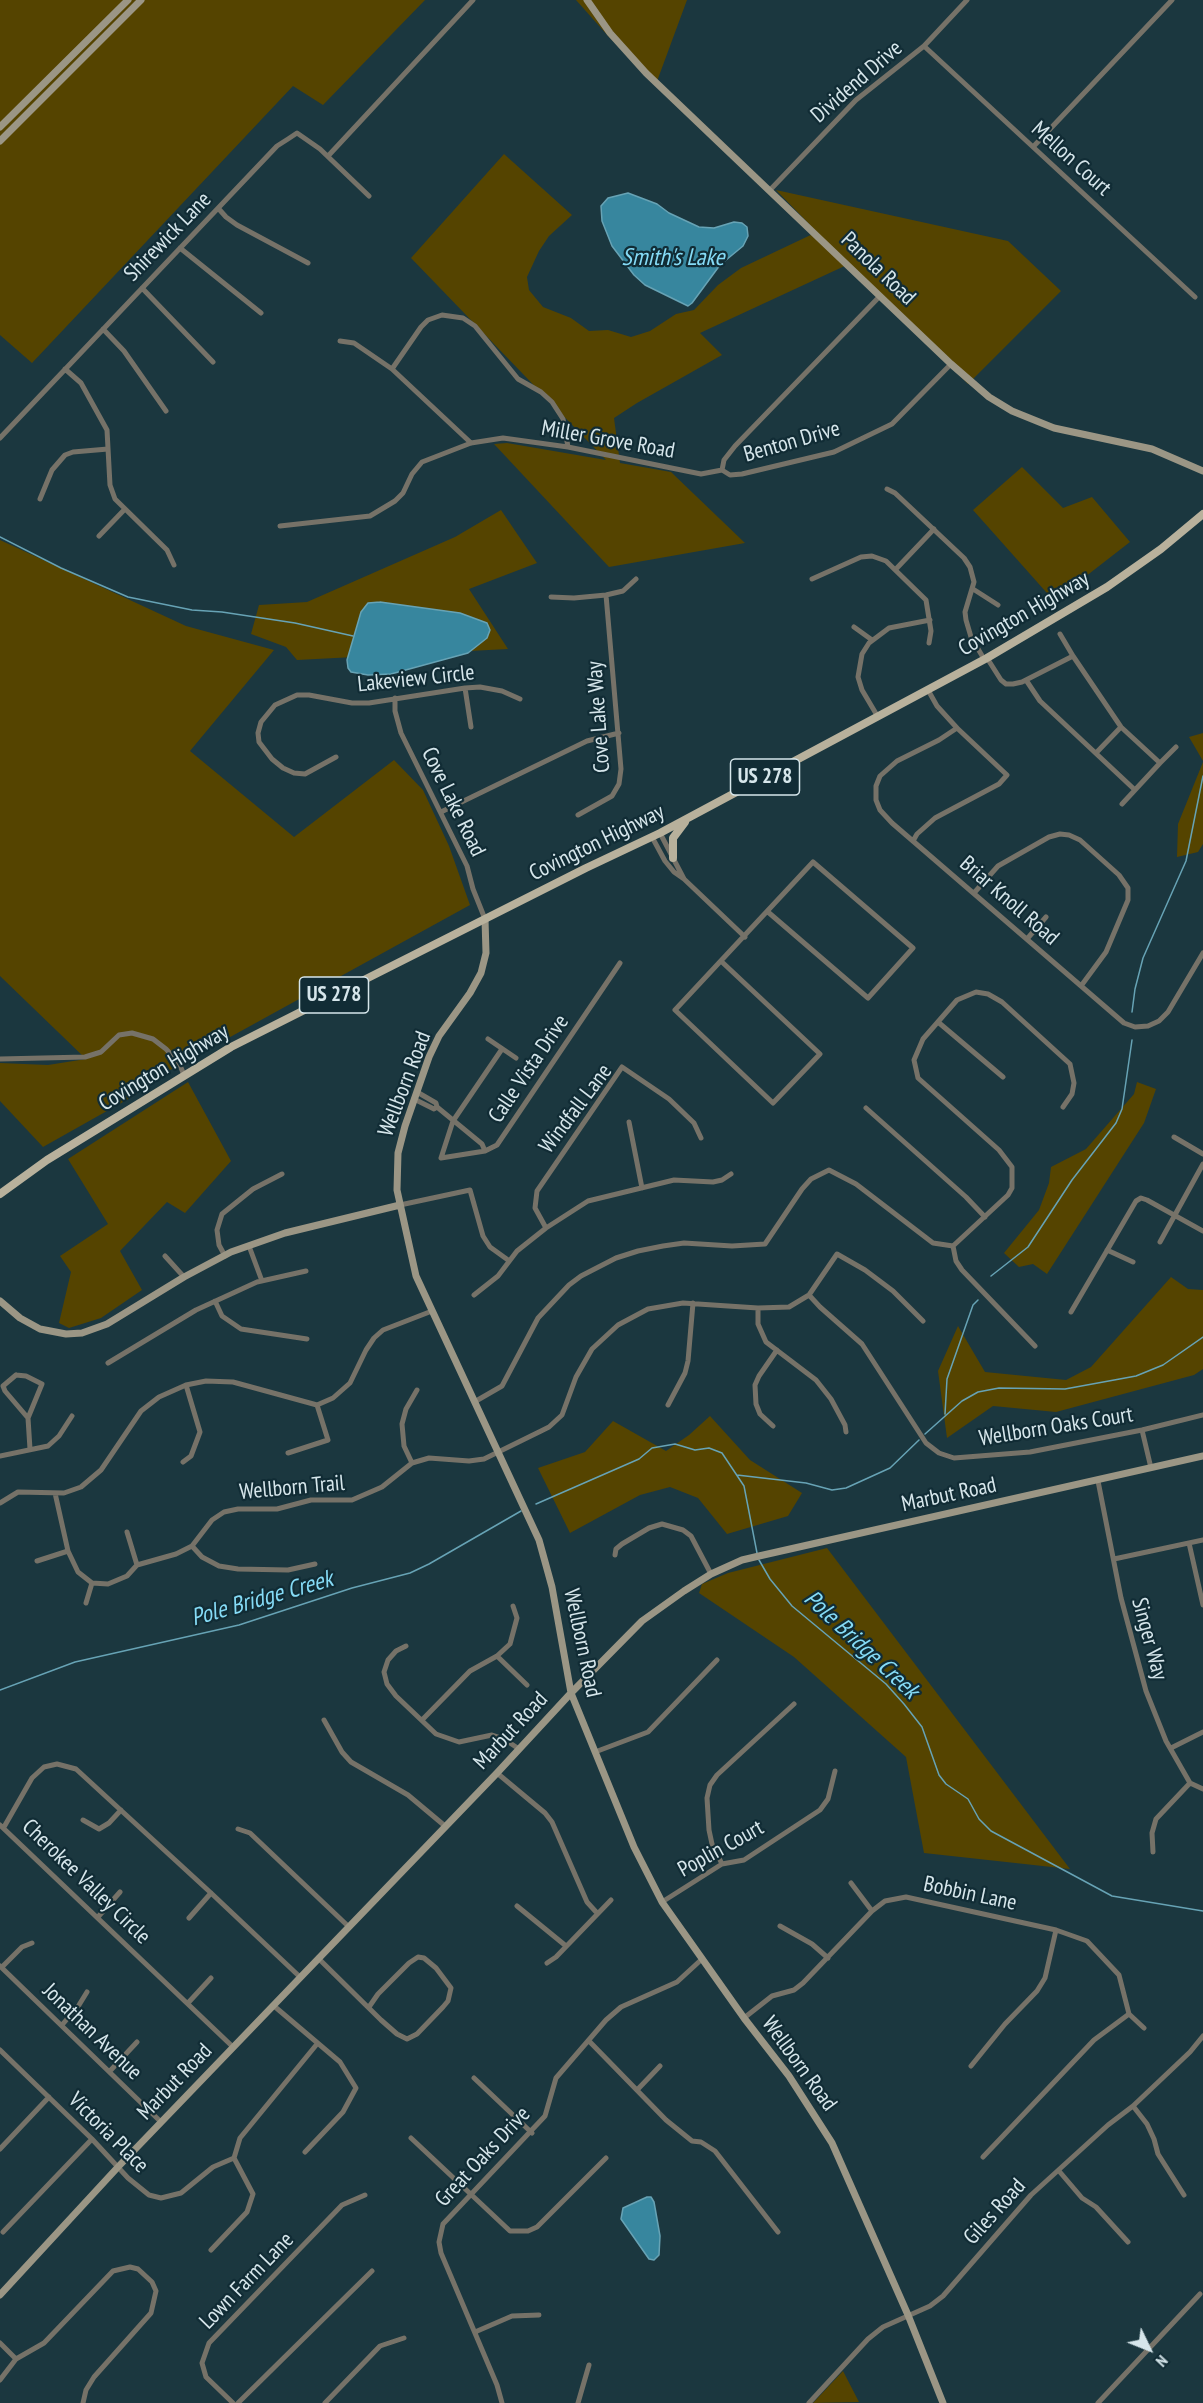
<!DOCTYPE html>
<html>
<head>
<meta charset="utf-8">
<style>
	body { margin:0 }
	#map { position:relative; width:1203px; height:2403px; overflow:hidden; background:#1b373f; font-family:"PT Sans Narrow",sans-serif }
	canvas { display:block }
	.north { position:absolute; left:1119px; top:2319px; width:60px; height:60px; -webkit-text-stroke:4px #112c35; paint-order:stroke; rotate:133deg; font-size:16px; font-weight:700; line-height:24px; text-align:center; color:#d6e6eb }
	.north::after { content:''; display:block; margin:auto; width:21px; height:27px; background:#d6e6eb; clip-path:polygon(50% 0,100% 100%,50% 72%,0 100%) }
</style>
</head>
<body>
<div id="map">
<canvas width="1203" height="2403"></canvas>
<div class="north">N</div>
</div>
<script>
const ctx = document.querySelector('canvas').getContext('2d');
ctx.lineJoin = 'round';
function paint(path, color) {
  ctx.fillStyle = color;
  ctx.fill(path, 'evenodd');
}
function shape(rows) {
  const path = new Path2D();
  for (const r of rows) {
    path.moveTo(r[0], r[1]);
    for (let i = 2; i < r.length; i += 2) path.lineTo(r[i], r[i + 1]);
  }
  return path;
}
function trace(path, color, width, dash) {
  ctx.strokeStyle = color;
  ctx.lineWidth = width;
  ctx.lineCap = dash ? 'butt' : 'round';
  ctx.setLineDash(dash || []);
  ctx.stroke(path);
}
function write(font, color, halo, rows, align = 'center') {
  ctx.font = font + ' "PT Sans Narrow",sans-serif';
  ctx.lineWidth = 4.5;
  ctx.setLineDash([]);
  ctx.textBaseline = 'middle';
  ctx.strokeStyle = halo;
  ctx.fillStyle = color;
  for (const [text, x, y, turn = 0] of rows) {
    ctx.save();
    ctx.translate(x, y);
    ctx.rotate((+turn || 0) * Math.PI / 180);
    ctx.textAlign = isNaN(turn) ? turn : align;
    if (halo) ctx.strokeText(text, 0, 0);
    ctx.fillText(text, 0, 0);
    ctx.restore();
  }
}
paint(shape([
	[0,0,425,0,323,105,293,86,32,363,0,335],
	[576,0,687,0,656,84,609,37],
	[504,154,572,215,549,236,539,251,527,277,529,290,543,307,571,318,589,331,608,330,631,337,650,331,676,314,694,310,718,285,741,268,817,232,776,190,1008,241,1061,291,968,384,849,264,700,333,722,355,637,403,614,418,620,463,671,472,745,543,609,567,494,444,507,443,606,460,411,258],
	[1022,467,1063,508,1092,497,1130,542,1054,601,973,510],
	[501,510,537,563,469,589,508,649,297,660,286,647,251,634,259,605,307,602,455,537],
	[0,540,186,626,274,650,190,751,294,837,394,760,423,790,449,846,470,905,163,1074,130,1098,43,1147,0,1101,0,1063,48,1065,86,1059,0,976],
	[1203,733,1203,761,1189,737],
	[1203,762,1203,844,1198,852,1177,857,1178,824],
	[188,1082,231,1161,185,1213,167,1202,120,1251,142,1290,101,1318,69,1328,59,1323,71,1272,60,1256,108,1224,68,1159],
	[1137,1082,1156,1089,1144,1123,1047,1274,1033,1264,1019,1267,1004,1253,1039,1210,1049,1183,1051,1167,1086,1149,1134,1094],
	[1171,1277,1188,1289,1203,1290,1203,1369,1194,1375,1056,1412,993,1406,947,1438,938,1371,958,1326,985,1372,1066,1380,1091,1367],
	[710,1416,750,1460,802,1493,788,1516,727,1534,698,1498,670,1487,640,1495,570,1533,538,1468,585,1452,613,1421,666,1451,689,1435],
	[827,1548,1070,1869,924,1853,906,1757,794,1657,699,1593,702,1584,728,1573],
	[843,2371,859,2402,813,2403]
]), '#540');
const water = shape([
	[628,193,657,204,669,213,699,227,714,228,734,222,742,223,747,227,748,236,743,246,720,265,692,303,688,306,645,285,634,275,612,246,602,221,601,206,608,198,628,193],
	[380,602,460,613,487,623,490,630,487,638,468,653,391,674,368,675,351,672,348,668,347,660,361,612,368,603,380,602],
	[647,2197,651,2197,654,2202,660,2236,659,2255,654,2260,649,2259,621,2219,623,2208,647,2197]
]);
paint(water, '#37869e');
trace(water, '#67a3b5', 1.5);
trace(shape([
	[0,537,61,568,128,597,192,610,222,612,295,623,353,636],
	[1132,1012,1135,989,1143,958,1186,861,1203,776],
	[991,1276,1028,1247,1072,1180,1116,1123,1122,1109,1132,1040],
	[945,1414,947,1379,973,1305,978,1300],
	[925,1434,962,1401,978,1392,999,1388,1065,1389,1136,1376,1163,1365,1203,1337],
	[737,1475,806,1483,832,1490,846,1488,890,1468,919,1440],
	[536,1504,639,1459,652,1448,675,1444,695,1450,709,1448,722,1453,744,1486,757,1553],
	[759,1560,770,1579,792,1606,886,1684,904,1704,922,1727,939,1775,946,1784,968,1799,979,1819,991,1831,1112,1896,1203,1911],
	[0,1690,75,1662,239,1625,352,1588,410,1573,429,1564,521,1511]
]), '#67a3b5', 1.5);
trace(shape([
	[924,46,1195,297],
	[1033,147,1172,0],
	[329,155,473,0],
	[770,190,856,100,924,46,967,0],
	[218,208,226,217,237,225,308,263],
	[180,248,261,313],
	[142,288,213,362],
	[103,329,124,351,166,411],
	[340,341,354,343,392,369,471,443],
	[65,369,81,383,107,430,110,485,115,499,167,550,174,565],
	[392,369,421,327,428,320,442,315,463,318,475,326,518,379,541,392,552,402,563,419,568,447],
	[0,438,277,146,288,139,297,133,320,149,369,196],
	[722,470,730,475,742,474,834,452,892,424,951,364],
	[887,489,895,493,964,558,970,567,974,582,965,612,966,620,971,637,984,659],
	[40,499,52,470,65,455,73,452,108,449],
	[280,526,370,516,395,501,403,493,412,474,422,462,471,443,503,438,568,447,701,474,722,470,724,460,735,446,880,296],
	[99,536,125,509],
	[896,569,934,529],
	[812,579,861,557,872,556,886,561,926,600,931,631,929,643],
	[973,589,998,605],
	[551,597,574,598,606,595,623,591,636,579],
	[854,627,872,640],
	[1060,634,1073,656],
	[987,658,1001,680,1006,684,1013,684,1022,682,1073,656,1121,727,1160,763,1122,804],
	[1026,680,1040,701,1135,790],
	[465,688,471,727],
	[395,698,395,711,401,733,467,866,473,889,485,919],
	[878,717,862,690,858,677,862,654,869,643,889,628,930,620],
	[957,728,939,740,897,761,880,776,876,786,876,800,880,810,892,823,1124,1023,1135,1027,1148,1026,1159,1021,1168,1012,1203,953],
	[1096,753,1121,727],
	[336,757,305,774,294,773,283,768,272,759,259,742,258,733,261,722,275,705,297,695,309,695,352,703,369,703,465,688,480,687,502,691,520,699],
	[1160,763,1176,747],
	[441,812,587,741,619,733],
	[578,815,612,796,619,784,621,769,606,595],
	[652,837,665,861,674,872,684,879,660,833],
	[913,841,917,834,935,818,999,784,1007,775,957,728,937,706,928,690],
	[684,879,745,937],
	[974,893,998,866,1049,837,1060,834,1069,835,1080,840,1119,875,1128,888,1128,900,1106,952,1081,986],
	[1027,939,1046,917],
	[722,962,820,1054,773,1103,675,1010,813,862,913,948,868,998,768,912],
	[938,1022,1003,1077],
	[488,1039,516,1058],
	[502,1049,453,1121,441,1158,485,1151,497,1145,620,963],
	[0,1059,85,1057,101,1052,119,1035,132,1033,153,1039,166,1049,179,1063,184,1075],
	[417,1092,436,1103,437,1107,482,1144,485,1151],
	[414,1099,434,1109,437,1107],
	[866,1108,966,1197,985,1217],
	[629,1122,642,1188],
	[1174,1137,1203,1154],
	[400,1205,470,1190,483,1236,490,1247,508,1260],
	[546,1228,535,1208,537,1191,622,1067,669,1099,694,1123,701,1138],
	[1160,1242,1203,1164],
	[249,1246,262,1281],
	[953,1246,1008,1195,1012,1188,1012,1167,999,1150,918,1078,914,1060,923,1039,957,1000,976,992,988,994,1002,1002,1070,1064,1074,1083,1072,1094,1063,1107],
	[953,1246,956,1261,962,1270,1035,1346],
	[1107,1250,1133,1262],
	[165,1256,184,1277],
	[225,1256,219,1245,217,1230,222,1214,253,1189,282,1174],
	[474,1295,498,1276,517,1251,546,1228,588,1201,674,1180,713,1182,722,1180,731,1174],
	[809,1295,820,1307,862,1344,926,1443,939,1453,954,1458,1030,1452,1142,1430,1203,1415],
	[215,1301,222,1316,241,1329,307,1339],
	[758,1308,758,1324,766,1342,816,1380,831,1399,845,1425,846,1432],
	[1071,1312,1136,1201,1141,1198,1147,1200,1203,1231],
	[108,1363,196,1310,257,1282,306,1271],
	[16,1375,26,1376,42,1384,28,1418,5,1391,3,1386,16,1375],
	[476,1401,502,1386,538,1318,569,1285,581,1276,616,1258,638,1251,663,1246,684,1243,732,1246,765,1244,802,1189,811,1179,829,1170,856,1184,933,1243,953,1246],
	[668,1405,685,1373,688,1361,693,1303],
	[28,1418,30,1449],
	[773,1426,760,1414,756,1404,755,1385,759,1376,777,1350],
	[1142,1430,1151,1468],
	[288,1453,328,1440,317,1405],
	[0,1456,48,1446,59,1436,72,1416],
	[183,1462,191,1456,200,1432,186,1385],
	[412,1463,404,1446,402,1424,406,1409,417,1390],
	[1098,1481,1121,1598,1146,1691,1166,1741,1190,1783,1203,1789],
	[55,1493,68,1551,78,1572,92,1583,108,1584,127,1576,137,1565,176,1554,192,1546,212,1520,224,1512,238,1509,277,1509,311,1500,352,1500,382,1487,412,1463,429,1458,469,1461,484,1459,539,1432,549,1427,562,1415,576,1377,592,1349,618,1325,648,1309,683,1303,758,1308,789,1307,809,1295,837,1254,865,1270,893,1291,923,1321],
	[0,1503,18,1492,64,1493,81,1487,101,1470,141,1411,159,1397,186,1385,206,1381,233,1382,317,1405,333,1398,350,1383,366,1350,374,1338,383,1330,432,1311],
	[127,1532,137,1565],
	[1189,1543,1203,1605],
	[192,1546,202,1557,219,1566,238,1569,288,1570,315,1564],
	[615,1555,616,1549,622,1544,649,1528,662,1524,683,1530,691,1536,711,1574],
	[1114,1559,1203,1540],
	[37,1561,68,1551],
	[86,1603,92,1583],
	[406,1646,396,1651,388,1660,384,1672,387,1684,396,1696,436,1734,459,1742,492,1735,504,1739,519,1749],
	[497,1656,527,1685],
	[423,1719,470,1671,497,1656,510,1644,517,1618,513,1606],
	[324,1720,342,1752,351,1762,408,1795,445,1826],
	[1171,1748,1203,1732],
	[595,1752,648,1732,717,1660],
	[497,1773,545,1813,552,1822,587,1902,597,1913],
	[83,1820,99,1829,109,1823,121,1810],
	[0,1825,233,2047],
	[4,1827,32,1778,44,1767,57,1764,76,1769,211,1893,300,1977],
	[238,1829,250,1833,349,1927],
	[1153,1852,1152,1833,1156,1819,1190,1783],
	[722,1864,712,1844,709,1830,707,1798,710,1785,717,1775,794,1704],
	[851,1883,872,1911],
	[662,1902,722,1864,744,1860,820,1810,828,1799,835,1771],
	[517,1906,566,1946],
	[98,1917,120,1892],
	[189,1918,211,1893],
	[780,1926,812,1944,828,1958],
	[318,1958,381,2020,397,2034,407,2039,417,2034,443,2007,448,2001,451,1988,436,1968,424,1958,418,1957,409,1963,378,1994,369,2007],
	[547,1963,556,1957,611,1900],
	[0,1966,161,2122],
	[2,1967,22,1947,32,1943],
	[188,2003,211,1978],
	[274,2006,340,2062,356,2088,343,2112,305,2152],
	[744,2018,772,1996,794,1990,803,1983,872,1911,885,1901,906,1897,1056,1930,1087,1941,1119,1975,1129,2014,1144,2028],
	[62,2025,79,2005,87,1992],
	[589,2041,666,2120,692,2141,701,2142,715,2151,778,2232],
	[0,2050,92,2139,128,2178,149,2195,161,2198,181,2193,213,2167,234,2158],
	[971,2066,1005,2024,1037,1991,1045,1978,1056,1930],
	[110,2071,137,2042],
	[474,2078,532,2133],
	[638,2089,660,2066],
	[1133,2106,1147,2124,1154,2139,1158,2154,1184,2195],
	[411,2138,510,2231,528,2231,537,2227,606,2158],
	[0,2149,49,2097],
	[983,2157,1094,2040,1129,2014],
	[1059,2171,1082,2198,1096,2207,1128,2242],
	[3,2232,92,2139],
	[211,2250,247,2212,253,2194,234,2158,240,2138,317,2044],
	[475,2332,512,2316,539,2315],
	[0,2343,16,2359],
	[0,2380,16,2359,44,2343,113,2271,130,2267,138,2269,152,2282,156,2291,151,2313,94,2377,86,2390,83,2403],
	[233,2403,206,2377,202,2363,209,2343,342,2205,365,2195],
	[238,2403,372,2271],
	[325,2403,380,2346,404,2338],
	[502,2403,497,2385,441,2253,439,2242,443,2224,545,2116,556,2078,606,2020,621,2007,677,1982,702,1959],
	[578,2403,589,2365],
	[809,2403,868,2339,883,2327,930,2306,943,2296,1031,2195,1108,2125,1133,2106,1190,2052,1203,2036],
	[1098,2403,1200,2294]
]), '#767268', 5);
trace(shape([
	[587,0,610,33,646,73,951,364,989,397,1012,411,1054,428,1152,449,1203,471],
	[0,127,128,0],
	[0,141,141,0],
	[485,919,486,953,481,973,470,993,439,1036,429,1057,405,1126,398,1153,397,1190,416,1276,539,1540,552,1587,571,1693,634,1847,662,1902,744,2018,789,2076,832,2143,908,2315,943,2403],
	[0,1301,20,1318,40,1329,66,1334,82,1333,107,1324,184,1277,231,1252,285,1233,400,1205],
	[0,2295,118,2167,497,1773,571,1693,642,1621,684,1591,711,1574,742,1560,759,1556,1203,1456]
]), '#9b9685', 7);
trace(shape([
	[673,858,673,838,685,822],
	[0,1194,47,1160,231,1047,586,868,660,833,987,658,1107,587,1161,549,1203,514]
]), '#b8b19c', 8);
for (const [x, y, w] of [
	[765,777,69],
	[334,995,69]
]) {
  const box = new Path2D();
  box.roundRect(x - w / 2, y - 18, w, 36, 4.5);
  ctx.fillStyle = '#112c35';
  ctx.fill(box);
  trace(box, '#d6e6eb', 1.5);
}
write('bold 21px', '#d6e6eb', null, [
	["US 278",765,777],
	["US 278",334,995]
]);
write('22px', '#d6e6eb', '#112c35', [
	["Dividend Drive",857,82,-41],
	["Mellon Court",1071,159,42],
	["Shirewick Lane",168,237,-46],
	["Panola Road",878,269,44],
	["Miller Grove Road",608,440,10],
	["Benton Drive",792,442,-16],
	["Covington Highway",1024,614,-30],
	["Lakeview Circle",416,679,-6],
	["Cove Lake Way",599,717,-94],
	["Cove Lake Road",453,802,64],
	["Covington Highway",597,843,-26],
	["Briar Knoll Road",1009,901,41],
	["Covington Highway",164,1068,-31],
	["Calle Vista Drive",529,1069,-56],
	["Wellborn Road",405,1084,-69],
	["Windfall Lane",576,1109,-53],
	["Wellborn Oaks Court",1056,1427,-9],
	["Wellborn Trail",292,1488,-5],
	["Marbut Road",949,1495,-12],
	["Singer Way",1149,1639,75],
	["Wellborn Road",582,1643,78],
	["Marbut Road",511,1731,-47],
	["Poplin Court",721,1849,-29],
	["Cherokee Valley Circle",86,1882,44],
	["Bobbin Lane",970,1894,12],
	["Jonathan Avenue",92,2032,44],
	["Wellborn Road",799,2064,54],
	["Marbut Road",175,2082,-46],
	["Victoria Place",108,2133,45],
	["Great Oaks Drive",483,2157,-47],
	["Giles Road",995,2212,-48],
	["Lown Farm Lane",247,2281,-46]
]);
write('italic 24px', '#85dbf6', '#112c35', [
	["Smith's Lake",673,258],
	["Pole Bridge Creek",262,1599,-16],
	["Pole Bridge Creek",861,1645,43]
]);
</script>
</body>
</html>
